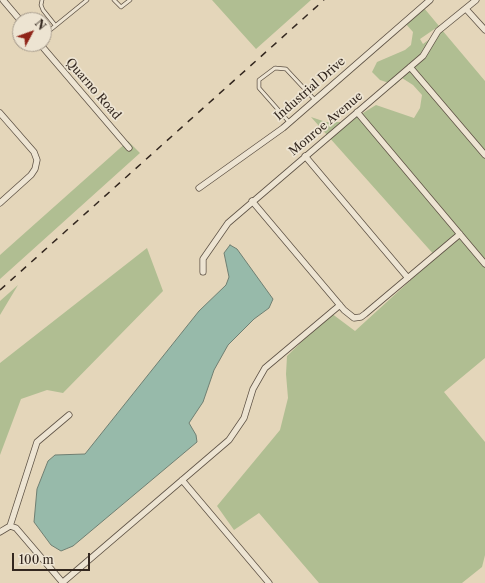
<!DOCTYPE html>
<html>
<head>
<meta charset="utf-8">
<style>
	body { margin:0 }
	#map { position:relative; width:485px; height:583px; overflow:hidden; background:#e4d6ba; font-family:"Libre Caslon Text",serif }
	canvas { display:block }
	.north { position:absolute; left:12px; top:12px; width:40px; height:40px; box-sizing:border-box; background:#ede4d2; border:1px solid #a3988a; border-radius:50%; rotate:49deg; font-size:11px; font-weight:700; line-height:16px; text-align:center; color:#33271f }
	.north::after { content:''; display:block; margin:auto; width:14px; height:18px; background:#8f2418; clip-path:polygon(50% 0,100% 100%,50% 72%,0 100%) }
	.scale { position:absolute; left:12px; top:553px; width:78px; height:18px; box-sizing:border-box; border:2px solid #33271f; border-top:0; padding-left:5px; font-size:12px; line-height:14px; white-space:nowrap; color:#33271f; -webkit-text-stroke:3px #ede4d2; paint-order:stroke }
</style>
</head>
<body>
<div id="map">
<canvas width="485" height="583"></canvas>
<div class="north">N</div>
<div class="scale">100 m</div>
</div>
<script>
const ctx = document.querySelector('canvas').getContext('2d');
ctx.lineJoin = 'round';
function paint(path, color) {
  ctx.fillStyle = color;
  ctx.fill(path, 'evenodd');
}
function shape(rows) {
  const path = new Path2D();
  for (const r of rows) {
    path.moveTo(r[0], r[1]);
    for (let i = 2; i < r.length; i += 2) path.lineTo(r[i], r[i + 1]);
  }
  return path;
}
function trace(path, color, width, dash) {
  ctx.strokeStyle = color;
  ctx.lineWidth = width;
  ctx.lineCap = dash ? 'butt' : 'round';
  ctx.setLineDash(dash || []);
  ctx.stroke(path);
}
function write(font, color, halo, rows, align = 'center') {
  ctx.font = font + ' "Libre Caslon Text",serif';
  ctx.lineWidth = 3.5;
  ctx.setLineDash([]);
  ctx.textBaseline = 'middle';
  ctx.strokeStyle = halo;
  ctx.fillStyle = color;
  for (const [text, x, y, turn = 0] of rows) {
    ctx.save();
    ctx.translate(x, y);
    ctx.rotate((+turn || 0) * Math.PI / 180);
    ctx.textAlign = isNaN(turn) ? turn : align;
    if (halo) ctx.strokeText(text, 0, 0);
    ctx.fillText(text, 0, 0);
    ctx.restore();
  }
}
paint(shape([
	[212,0,311,0,256,49],
	[424,8,439,26,420,39,423,44,442,30,485,81,485,358,444,392,485,442,485,555,482,567,462,583,319,583,259,513,234,530,217,506,280,430,288,398,286,374,287,356,331,313,355,331,436,257,311,117,326,122,348,122,376,105,414,118,420,108,422,95,413,85,402,78,395,85,380,80,372,72,377,62,405,50,411,45,413,32,405,23],
	[128,141,140,153,0,279,0,255],
	[147,248,163,291,63,393,47,390,21,399,0,455,0,363],
	[18,285,0,315,0,301]
]), '#b0be92');
const water = shape([
	[230,245,237,249,273,299,269,308,254,319,228,345,214,370,203,402,189,423,196,435,197,442,73,546,61,551,51,545,34,522,37,489,48,461,55,455,85,454,199,311,226,285,229,277,224,253,230,245]
]);
paint(water, '#97baaa');
trace(water, '#6f7f72', 1);
const lane = shape([
	[42,0,41,5,43,10,55,25],
	[114,0,121,7,130,0],
	[44,35,87,0],
	[289,122,259,88,259,80,275,68,286,69,314,99]
]);
const street = shape([
	[3,0,20,20],
	[466,9,485,30],
	[40,44,129,148],
	[410,67,485,155],
	[357,112,485,264],
	[0,113,34,152,37,160,35,169,31,175,0,203],
	[305,156,408,278],
	[199,188,283,128,430,0],
	[252,201,344,310,354,318,361,317,365,314,460,234],
	[203,272,203,259,228,223,423,56,438,31,476,0],
	[182,480,269,583],
	[10,526,37,442,69,415],
	[0,532,10,526,16,528,63,583],
	[62,583,229,440,244,418,253,389,265,368,340,305]
]);
trace(lane, '#5f5346', 4.5);
trace(street, '#5f5346', 7);
trace(lane, '#ede4d2', 3);
trace(street, '#ede4d2', 5.5);
trace(shape([
	[0,290,324,0]
]), '#33271f', 1.5, [7, 7]);
write('12px', '#33271f', '#ede4d2', [
	["Quarno Road",93,89,49],
	["Industrial Drive",310,89,-41],
	["Monroe Avenue",326,124,-40]
]);
</script>
</body>
</html>
